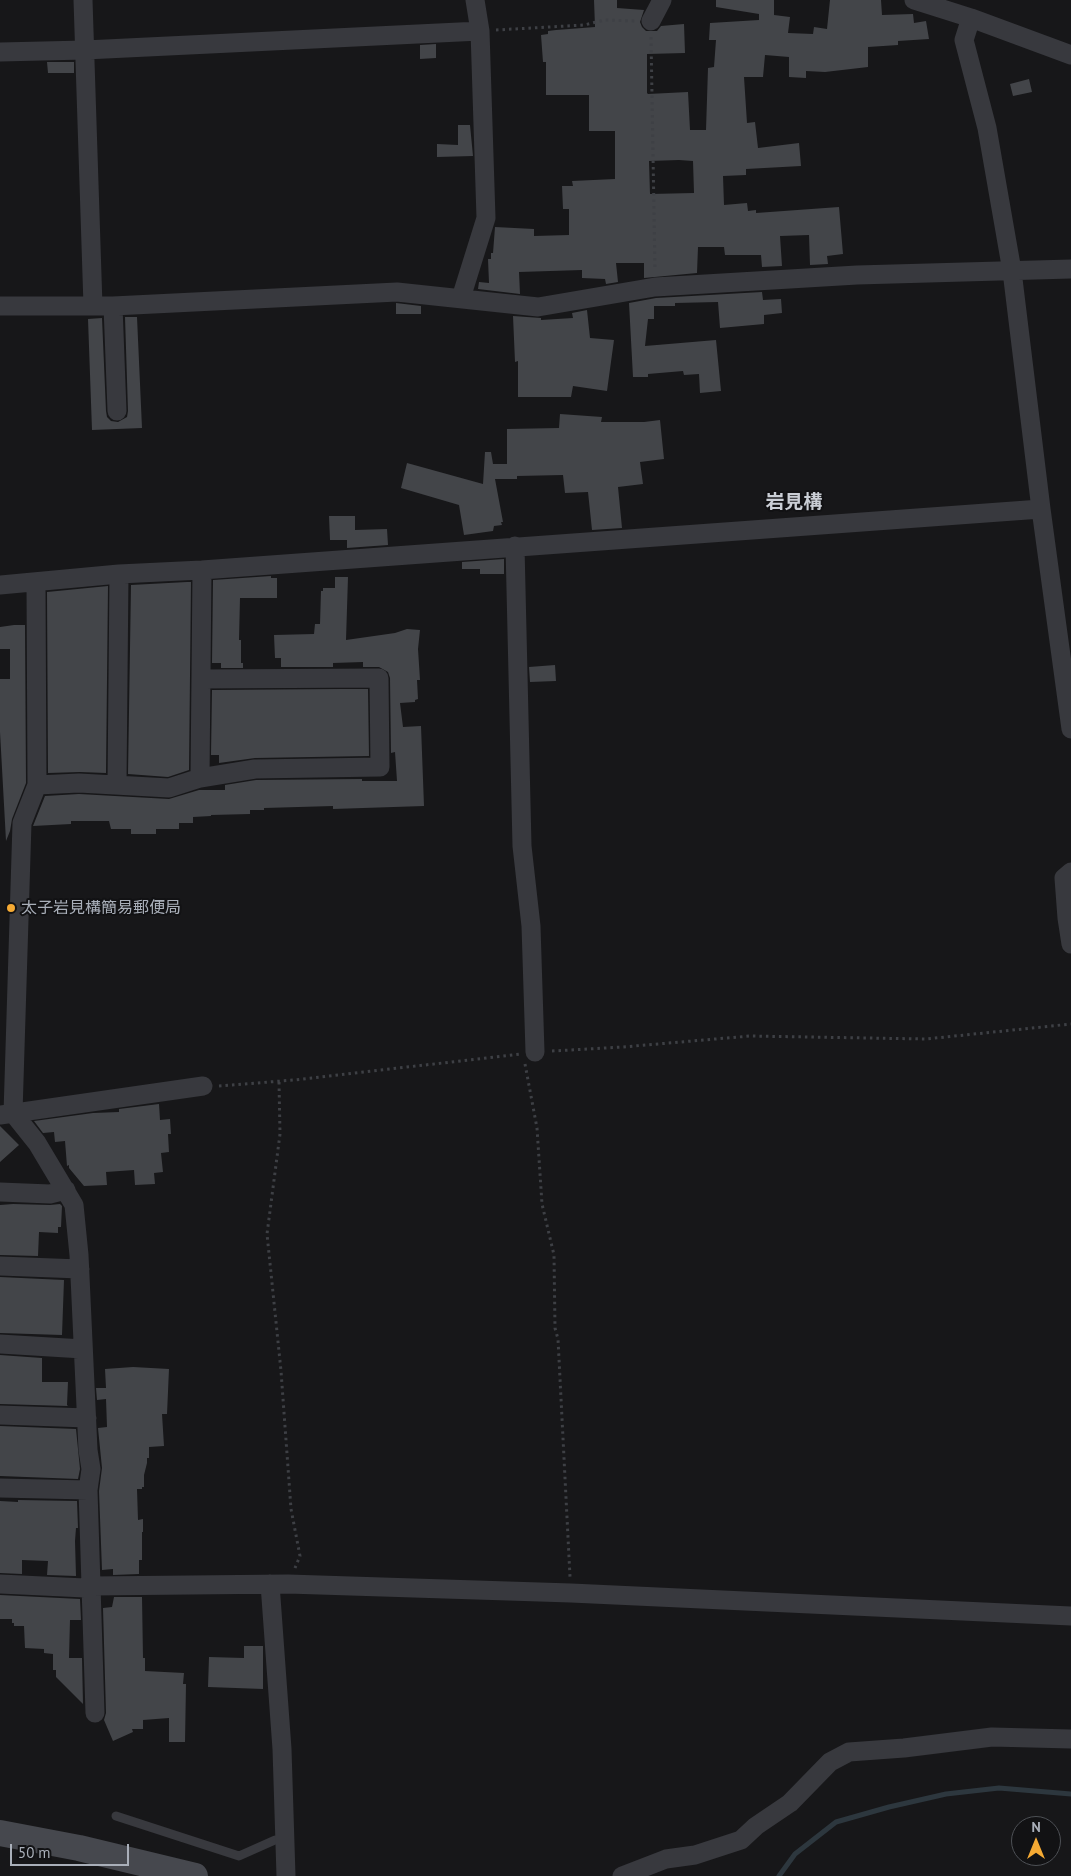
<!DOCTYPE html>
<html>
<head>
<meta charset="utf-8">
<style>
	body { margin:0 }
	#map { position:relative; width:1071px; height:1876px; overflow:hidden; background:#171719; font-family:"PT Sans",sans-serif }
	canvas { display:block }
	.north { position:absolute; left:1011px; top:1816px; width:50px; height:50px; box-sizing:border-box; background:#121214; border:1px solid #4e5156; border-radius:50%; rotate:0deg; font-size:14px; font-weight:700; line-height:20px; text-align:center; color:#a9afb9 }
	.north::after { content:''; display:block; margin:auto; width:18px; height:22px; background:#f5aa34; clip-path:polygon(50% 0,100% 100%,50% 72%,0 100%) }
	.scale { position:absolute; left:10px; top:1844px; width:119px; height:22px; box-sizing:border-box; border:2px solid #a9afb9; border-top:0; padding-left:6px; font-size:15px; line-height:18px; white-space:nowrap; color:#a9afb9; -webkit-text-stroke:4px #121214; paint-order:stroke }
</style>
</head>
<body>
<div id="map">
<canvas width="1071" height="1876"></canvas>
<div class="north">N</div>
<div class="scale">50 m</div>
</div>
<script>
const ctx = document.querySelector('canvas').getContext('2d');
ctx.lineJoin = 'round';
function shape(rows) {
  const path = new Path2D();
  for (const r of rows) {
    path.moveTo(r[0], r[1]);
    for (let i = 2; i < r.length; i += 2) path.lineTo(r[i], r[i + 1]);
  }
  return path;
}
function trace(path, color, width, dash) {
  ctx.strokeStyle = color;
  ctx.lineWidth = width;
  ctx.lineCap = dash ? 'butt' : 'round';
  ctx.setLineDash(dash || []);
  ctx.stroke(path);
}
function paint(path, color) {
  ctx.fillStyle = color;
  ctx.fill(path, 'evenodd');
}
function write(font, color, halo, rows, align = 'center') {
  ctx.font = font + ' "PT Sans","Noto Sans JP",sans-serif';
  ctx.lineWidth = 4;
  ctx.setLineDash([]);
  ctx.textBaseline = 'middle';
  ctx.strokeStyle = halo;
  ctx.fillStyle = color;
  for (const [text, x, y, turn = 0] of rows) {
    ctx.save();
    ctx.translate(x, y);
    ctx.rotate((+turn || 0) * Math.PI / 180);
    ctx.textAlign = isNaN(turn) ? turn : align;
    if (halo) ctx.strokeText(text, 0, 0);
    ctx.fillText(text, 0, 0);
    ctx.restore();
  }
}
trace(shape([
	[779,1876,795,1854,836,1822,889,1807,946,1794,999,1788,1071,1794]
]), '#2d373e', 5);
paint(shape([
	[594,0,617,0,617,8,644,10,640,22,642,27,646,31,657,31,661,26,684,24,685,53,647,54,647,93,648,94,688,92,690,130,706,130,708,68,714,67,716,40,709,40,710,23,759,20,759,14,716,7,716,0,774,0,774,15,790,17,788,33,813,34,814,27,827,29,830,0,881,0,882,15,913,14,914,23,926,21,929,39,898,41,898,45,868,47,868,67,825,72,806,71,806,78,789,77,789,57,765,55,763,77,744,77,747,123,755,122,758,148,799,143,801,166,746,169,746,175,723,176,724,205,747,203,748,211,756,210,756,213,839,207,843,254,827,256,828,264,810,265,809,235,780,236,782,266,762,267,761,255,725,255,724,247,698,247,697,273,644,278,644,263,616,263,618,282,606,284,605,279,582,278,582,270,519,272,520,294,478,289,479,282,489,283,488,259,491,259,491,253,493,253,495,227,534,229,534,236,569,235,569,209,563,209,562,186,573,186,572,181,615,179,615,131,589,131,589,95,546,95,546,62,543,62,541,35,548,34,548,31,556,30,595,27],
	[679,160,693,161,694,193,650,194,649,161],
	[436,44,436,58,420,59,420,45],
	[47,62,74,62,74,73,48,73],
	[1029,79,1032,92,1013,96,1010,84],
	[458,125,470,125,473,156,437,157,437,144,458,145],
	[762,292,763,300,781,299,782,313,764,315,764,324,720,328,718,302,675,303,675,306,654,306,654,319,648,319,645,346,716,340,721,391,700,393,699,374,684,375,683,371,648,374,648,377,633,377,629,303,656,298],
	[396,303,421,306,421,314,396,314],
	[587,310,590,338,614,340,607,391,573,386,571,397,518,397,518,361,515,362,513,316,541,318,541,320,573,318,572,313],
	[125,317,137,317,142,428,92,430,88,319,102,318,106,411,107,417,111,421,118,422,127,417,128,411],
	[560,414,602,417,601,422,644,422,660,420,664,459,640,462,643,484,618,487,622,528,592,530,588,492,565,493,563,475,517,476,517,479,495,479,503,522,501,522,502,525,494,526,493,531,464,535,459,505,401,488,407,463,483,484,485,452,491,452,493,464,507,464,507,429,559,428],
	[329,516,355,516,355,530,387,529,388,545,347,548,347,540,330,540],
	[504,559,504,574,480,574,480,569,462,569,462,562],
	[271,576,271,578,277,578,277,598,240,598,239,640,241,640,241,663,243,663,243,668,221,668,221,663,212,663,213,580],
	[335,577,348,577,346,640,395,633,407,629,420,630,418,649,420,680,417,680,418,699,415,700,415,702,400,703,403,727,421,726,424,806,333,809,333,806,264,808,264,810,250,810,250,814,211,815,211,816,193,817,193,823,179,823,179,829,156,829,156,834,131,834,131,829,111,829,109,821,71,821,71,824,33,826,45,796,79,794,169,799,199,790,225,790,225,785,256,780,362,779,362,781,397,781,395,752,391,753,390,678,388,672,379,667,363,667,363,662,333,663,333,667,281,667,281,658,275,658,274,635,314,634,315,624,320,624,321,591,323,591,323,588,335,588],
	[187,582,191,582,189,770,168,777,128,774,131,585],
	[108,586,106,773,80,772,48,773,47,592],
	[14,625,25,625,26,783,12,819,10,831,6,841,0,732,0,679,10,679,10,649,0,649,0,627],
	[555,665,556,681,530,682,529,667],
	[341,689,368,689,369,756,255,758,219,763,219,755,211,755,212,690],
	[159,1104,160,1120,170,1119,171,1134,168,1134,169,1152,161,1153,163,1172,154,1173,155,1184,135,1185,134,1170,106,1172,107,1185,84,1186,69,1168,69,1165,67,1166,65,1141,55,1142,54,1132,43,1133,34,1121,93,1113,119,1112,119,1109],
	[0,1126,19,1145,0,1162],
	[13,1204,50,1205,60,1204,62,1206,61,1227,58,1227,58,1233,39,1232,38,1256,0,1255,0,1205],
	[0,1277,64,1280,62,1335,0,1333],
	[0,1355,42,1358,42,1382,68,1382,67,1405,68,1406,0,1404],
	[133,1367,169,1369,167,1414,162,1414,164,1446,149,1447,149,1458,147,1458,147,1463,144,1475,144,1487,142,1487,142,1489,137,1489,138,1520,143,1519,143,1532,142,1532,142,1560,139,1560,139,1574,113,1575,113,1569,102,1570,99,1491,102,1468,98,1428,107,1427,106,1399,97,1400,96,1388,106,1388,105,1369],
	[0,1426,76,1429,80,1469,78,1479,0,1476],
	[18,1500,77,1501,78,1528,76,1528,75,1541,76,1576,47,1575,48,1561,22,1560,22,1574,0,1573,0,1501,18,1502],
	[0,1595,80,1599,81,1620,70,1620,69,1658,82,1658,83,1704,56,1677,56,1670,53,1670,53,1654,44,1653,44,1649,25,1648,24,1626,14,1626,14,1623,12,1623,12,1619,0,1619],
	[114,1597,142,1597,143,1658,145,1658,145,1671,184,1673,183,1684,186,1684,185,1742,169,1742,169,1718,143,1720,143,1729,132,1729,133,1732,113,1741,104,1720,106,1713,103,1608,112,1607],
	[244,1646,263,1646,263,1689,208,1687,209,1657,244,1658]
]), '#434549');
trace(shape([
	[496,30,584,25,605,20,636,21],
	[651,37,655,271],
	[552,1051,623,1047,750,1036,926,1039,1071,1024],
	[525,1064,537,1128,542,1204,554,1255,555,1328,558,1339,570,1577],
	[279,1082,280,1134,267,1234,281,1371,291,1509,300,1556,295,1568],
	[219,1086,294,1080,521,1054]
]), '#3e4045', 3, [2.5, 4]);
trace(shape([
	[116,1816,239,1856,275,1840,285,1840]
]), '#38393e', 9);
trace(shape([
	[83,0,93,306],
	[914,0,971,18,1071,55],
	[971,18,964,40,987,128,1012,271,1041,509,1071,729],
	[651,21,662,0],
	[0,52,85,50,480,31],
	[461,298,486,218,480,31,475,0],
	[0,306,113,306,397,292,538,307,655,287,857,275,1071,269],
	[113,306,117,411],
	[515,546,522,846,531,926,535,1052],
	[36,582,37,785,22,823,13,1113,37,1143,74,1205,79,1255,88,1450,91,1469,88,1490,95,1713],
	[0,585,119,574,202,570,1041,509],
	[200,778,202,570],
	[37,785,79,783,169,788,200,778,255,769,380,767,379,678,202,679],
	[117,785,119,574],
	[1071,872,1064,878,1067,918,1071,944],
	[0,1115,203,1086],
	[0,1192,50,1194,66,1190],
	[0,1266,80,1269],
	[0,1344,83,1349],
	[0,1415,87,1418],
	[0,1488,88,1490],
	[0,1584,85,1588,92,1586,288,1584,571,1593,1071,1616],
	[270,1584,282,1749,286,1876],
	[622,1876,666,1859,695,1855,741,1840,756,1826,790,1803,830,1762,849,1752,904,1748,992,1737,1071,1739]
]), '#38393e', 19);
trace(shape([
	[0,1833,79,1848,195,1876]
]), '#46484e', 26);
for (const [x, y, r, color] of [
	[11,908,5,"#f5aa34"]
]) {
  const dot = new Path2D();
  dot.arc(x, y, r, 0, 2 * Math.PI);
  ctx.fillStyle = color;
  ctx.fill(dot);
  trace(dot, '#121214', 2);
}
write('16px', '#a9afb9', '#121214', [
	["太子岩見構簡易郵便局",21,908]
], 'left');
write('bold 19px', '#caced5', '#121214', [
	["岩見構",794,503]
]);
</script>
</body>
</html>
